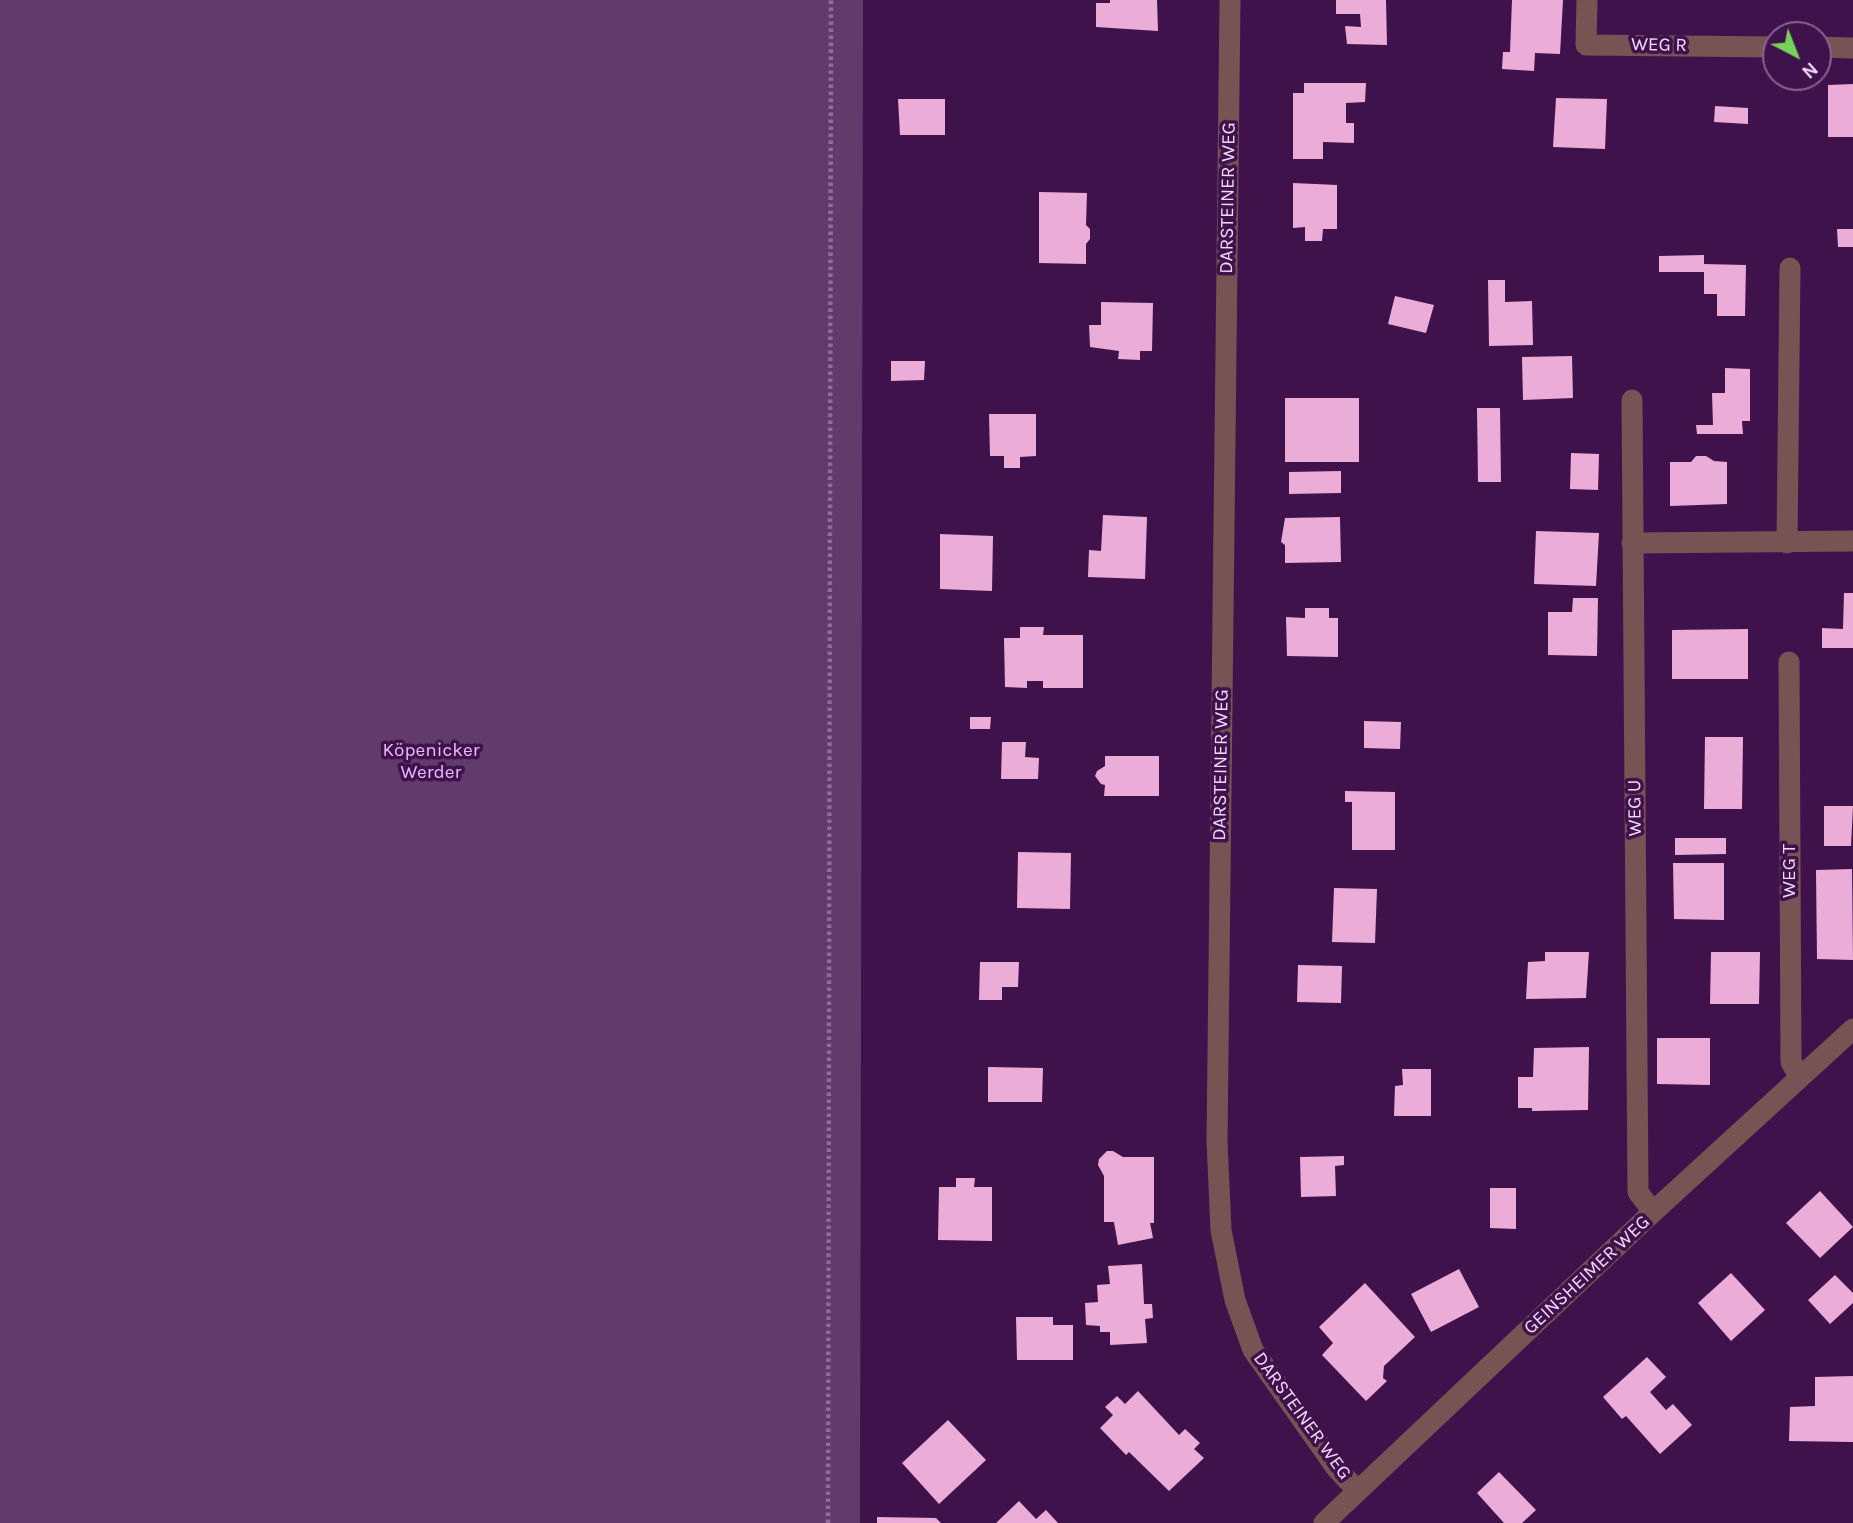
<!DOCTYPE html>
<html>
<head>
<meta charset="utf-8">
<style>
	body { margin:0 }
	#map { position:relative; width:1853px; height:1523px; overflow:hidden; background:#40124c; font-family:Karla,sans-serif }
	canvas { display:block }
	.north { position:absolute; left:1762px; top:21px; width:70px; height:70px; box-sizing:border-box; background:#40124c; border:2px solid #886292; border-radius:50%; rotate:138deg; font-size:19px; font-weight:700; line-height:28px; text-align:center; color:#f3d9fb }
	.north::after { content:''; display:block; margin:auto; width:24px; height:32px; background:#77d259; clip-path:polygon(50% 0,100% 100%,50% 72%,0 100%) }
</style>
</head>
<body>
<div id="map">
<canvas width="1853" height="1523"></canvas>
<div class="north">N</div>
</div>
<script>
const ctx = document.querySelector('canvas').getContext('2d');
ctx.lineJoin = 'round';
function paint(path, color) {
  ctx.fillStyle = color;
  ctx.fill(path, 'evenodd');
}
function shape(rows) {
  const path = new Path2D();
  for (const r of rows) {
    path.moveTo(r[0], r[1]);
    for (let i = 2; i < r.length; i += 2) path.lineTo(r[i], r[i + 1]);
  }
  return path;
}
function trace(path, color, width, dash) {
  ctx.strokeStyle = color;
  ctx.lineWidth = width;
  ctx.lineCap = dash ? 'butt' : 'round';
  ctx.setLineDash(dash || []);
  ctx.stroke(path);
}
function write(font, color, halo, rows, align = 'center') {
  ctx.font = font + ' Karla,sans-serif';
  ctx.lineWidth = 7;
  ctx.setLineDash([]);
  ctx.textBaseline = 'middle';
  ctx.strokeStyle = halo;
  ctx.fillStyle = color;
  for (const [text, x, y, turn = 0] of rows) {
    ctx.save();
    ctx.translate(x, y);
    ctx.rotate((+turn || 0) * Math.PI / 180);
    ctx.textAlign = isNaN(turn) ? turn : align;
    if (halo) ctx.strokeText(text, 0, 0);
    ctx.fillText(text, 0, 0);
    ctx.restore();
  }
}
paint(shape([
	[0,0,863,0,860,1523,0,1523]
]), '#623b6d');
paint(shape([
	[1110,0,1157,0,1158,31,1096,27,1096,3,1110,3],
	[1336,0,1386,0,1387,45,1347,44,1345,26,1361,27,1360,14,1336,14],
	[1512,0,1563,0,1560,54,1535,53,1534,71,1502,69,1503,52,1510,52],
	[1304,83,1366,83,1365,102,1346,103,1346,123,1354,123,1354,143,1323,142,1323,159,1293,159,1293,93,1304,93],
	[1853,84,1853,137,1828,137,1828,85],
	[1556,98,1607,99,1605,149,1553,147],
	[898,99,945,99,945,135,900,135],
	[1715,106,1748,108,1748,124,1714,122],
	[1293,183,1337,185,1337,229,1323,229,1322,241,1305,241,1305,227,1293,228],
	[1039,192,1087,193,1086,225,1090,229,1090,239,1086,244,1086,264,1039,263],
	[1837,229,1853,229,1853,247,1838,247],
	[1704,255,1704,264,1746,265,1745,316,1717,316,1717,294,1704,294,1704,272,1659,272,1659,256],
	[1488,280,1505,280,1505,302,1532,301,1533,345,1489,346],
	[1395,296,1434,305,1426,333,1388,324],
	[1101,302,1153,303,1152,351,1140,351,1140,360,1118,359,1119,351,1090,347,1089,325,1101,325],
	[1572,356,1573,398,1523,400,1522,357],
	[891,361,925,361,924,380,891,381],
	[1725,368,1750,369,1750,421,1742,421,1743,434,1697,434,1696,425,1713,425,1712,393,1725,393],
	[1285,398,1359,398,1359,462,1285,462],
	[1477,408,1500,408,1501,482,1478,482],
	[989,414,1036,414,1036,456,1020,457,1020,468,1004,468,1004,456,990,456],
	[1571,453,1599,454,1598,490,1570,489],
	[1696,456,1706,456,1714,461,1727,462,1727,504,1670,506,1670,462,1691,462],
	[1341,471,1341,493,1289,494,1289,472],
	[1103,515,1147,517,1145,579,1088,577,1089,550,1101,551],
	[1340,517,1341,562,1285,563,1285,545,1281,542,1285,518],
	[1536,531,1599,533,1596,586,1534,584],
	[940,534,993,536,992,591,940,589],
	[1844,593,1853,593,1853,648,1822,648,1822,628,1843,629],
	[1573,598,1598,598,1597,656,1548,655,1548,612,1572,612],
	[1305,608,1329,608,1329,618,1338,618,1338,657,1287,656,1286,617,1305,618],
	[1020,627,1044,627,1043,635,1083,635,1083,688,1043,688,1043,681,1027,681,1027,688,1005,687,1004,638,1020,638],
	[1748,629,1748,679,1672,679,1672,630],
	[970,717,991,717,990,729,970,729],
	[1364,721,1401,722,1400,749,1364,748],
	[1705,737,1743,737,1742,809,1704,809],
	[1002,742,1026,742,1025,757,1039,758,1038,779,1001,779],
	[1105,756,1159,756,1159,796,1104,796,1105,785,1101,784,1095,776,1097,771,1105,766],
	[1345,791,1395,792,1395,850,1352,850,1352,802,1345,802],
	[1824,806,1853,806,1851,846,1824,846],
	[1675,838,1726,838,1726,854,1675,855],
	[1018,852,1071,853,1070,909,1017,908],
	[1673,863,1724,863,1724,920,1674,919],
	[1852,869,1853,960,1817,959,1816,870],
	[1334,888,1377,889,1375,943,1332,942],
	[1545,952,1589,952,1586,998,1526,999,1528,962,1545,961],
	[1711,952,1760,952,1759,1004,1710,1004],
	[980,962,1019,962,1018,987,1002,987,1002,1000,979,1000],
	[1298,965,1342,966,1341,1003,1297,1002],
	[1657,1038,1710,1038,1710,1085,1657,1084],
	[1589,1047,1588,1110,1532,1111,1532,1108,1518,1108,1518,1077,1533,1077,1534,1048],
	[988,1067,1043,1068,1042,1102,988,1102],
	[1402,1069,1431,1069,1431,1116,1394,1116,1395,1086,1403,1085],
	[1107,1151,1113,1151,1123,1157,1154,1157,1154,1223,1150,1223,1153,1238,1118,1245,1114,1222,1104,1222,1104,1176,1098,1165,1099,1159],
	[1344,1156,1344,1165,1335,1166,1336,1196,1301,1197,1300,1157],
	[956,1178,975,1178,974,1187,992,1187,992,1241,938,1240,939,1187,956,1187],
	[1490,1188,1516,1188,1516,1229,1490,1228],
	[1820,1191,1853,1227,1820,1258,1786,1223],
	[1142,1264,1144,1304,1152,1304,1153,1318,1145,1319,1147,1343,1110,1345,1110,1332,1100,1332,1100,1326,1086,1325,1085,1303,1098,1302,1097,1285,1110,1284,1108,1266],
	[1459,1269,1479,1307,1431,1332,1411,1294],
	[1731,1273,1765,1310,1731,1341,1698,1303],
	[1835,1275,1853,1293,1853,1303,1830,1324,1808,1300],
	[1365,1283,1415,1337,1384,1366,1383,1378,1387,1381,1366,1401,1322,1355,1333,1343,1319,1327],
	[1016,1317,1053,1317,1053,1325,1073,1325,1073,1360,1017,1360],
	[1647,1357,1666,1377,1650,1392,1666,1410,1673,1404,1692,1425,1660,1454,1626,1416,1622,1419,1603,1397],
	[1853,1376,1853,1442,1789,1441,1790,1407,1815,1406,1815,1377],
	[1138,1391,1179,1435,1185,1429,1200,1443,1194,1449,1204,1458,1169,1491,1129,1452,1126,1455,1100,1428,1113,1415,1105,1407,1117,1396,1125,1404],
	[948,1420,986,1460,939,1504,902,1463],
	[1499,1472,1536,1510,1522,1523,1504,1523,1477,1493],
	[1019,1501,1036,1519,1046,1510,1058,1523,996,1523],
	[877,1517,936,1518,941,1523,877,1523]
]), '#ecacd8');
trace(shape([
	[828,1523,831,0]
]), '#916c9b', 4.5, [3.5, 3.5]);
trace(shape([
	[1230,0,1217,1141,1221,1230,1235,1300,1253,1350,1337,1469,1357,1490],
	[1587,0,1586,45,1776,47],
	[1818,47,1853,48],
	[1632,400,1638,1192,1653,1212],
	[1632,543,1853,541],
	[1787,543,1790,268],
	[1789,662,1791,1062,1800,1078],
	[1324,1523,1653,1212,1853,1029]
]), '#775353', 21);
write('19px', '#f3d9fb', '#40124c', [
	["WEG R",1659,45,1],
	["DARSTEINER WEG",1228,198,-89],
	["DARSTEINER WEG",1221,765,-89],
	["WEG U",1635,808,-91],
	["WEG T",1790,871,-90],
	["GEINSHEIMER WEG",1587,1275,-43],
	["DARSTEINER WEG",1302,1416,54]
]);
write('19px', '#eabaf8', '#40124c', [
	["Köpenicker",431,751],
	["Werder",431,773]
]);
</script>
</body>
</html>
